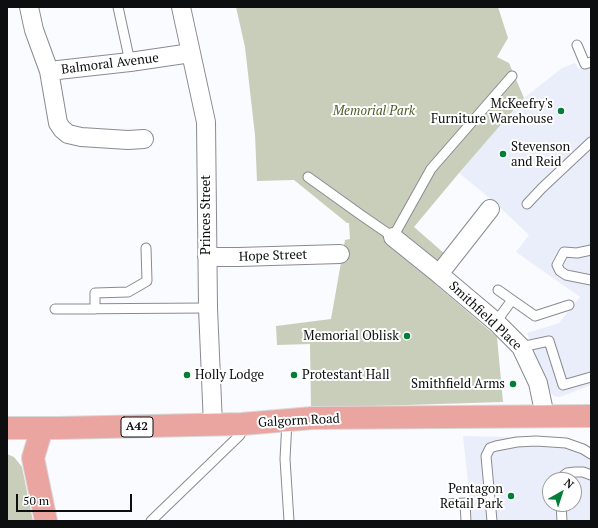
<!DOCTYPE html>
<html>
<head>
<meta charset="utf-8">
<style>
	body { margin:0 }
	#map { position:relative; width:598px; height:528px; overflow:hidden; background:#fafbff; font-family:"PT Serif",serif }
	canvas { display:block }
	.frame { position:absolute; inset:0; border:8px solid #0d0e0f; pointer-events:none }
	.north { position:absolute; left:542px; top:472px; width:40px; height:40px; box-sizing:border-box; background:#fff; border:1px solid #9e9f9f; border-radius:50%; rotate:39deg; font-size:11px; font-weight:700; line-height:16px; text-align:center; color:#0d0e0f }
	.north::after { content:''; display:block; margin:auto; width:14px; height:18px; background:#037e36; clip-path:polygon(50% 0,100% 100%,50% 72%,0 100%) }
	.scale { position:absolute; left:16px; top:494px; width:116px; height:18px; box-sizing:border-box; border:2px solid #0d0e0f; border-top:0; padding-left:5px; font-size:12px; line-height:14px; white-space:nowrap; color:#0d0e0f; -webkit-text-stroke:3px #fff; paint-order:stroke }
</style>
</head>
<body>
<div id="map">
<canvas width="598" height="528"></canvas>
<div class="frame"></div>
<div class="north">N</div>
<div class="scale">50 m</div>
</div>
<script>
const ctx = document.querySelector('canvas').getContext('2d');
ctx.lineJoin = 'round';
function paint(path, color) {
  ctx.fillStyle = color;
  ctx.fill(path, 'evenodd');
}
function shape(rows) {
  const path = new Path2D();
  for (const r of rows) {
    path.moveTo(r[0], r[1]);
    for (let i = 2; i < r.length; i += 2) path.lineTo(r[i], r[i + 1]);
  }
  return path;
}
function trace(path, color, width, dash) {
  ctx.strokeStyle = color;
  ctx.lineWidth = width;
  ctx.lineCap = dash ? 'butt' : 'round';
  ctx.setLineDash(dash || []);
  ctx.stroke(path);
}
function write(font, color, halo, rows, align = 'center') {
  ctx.font = font + ' "PT Serif",serif';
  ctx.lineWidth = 4;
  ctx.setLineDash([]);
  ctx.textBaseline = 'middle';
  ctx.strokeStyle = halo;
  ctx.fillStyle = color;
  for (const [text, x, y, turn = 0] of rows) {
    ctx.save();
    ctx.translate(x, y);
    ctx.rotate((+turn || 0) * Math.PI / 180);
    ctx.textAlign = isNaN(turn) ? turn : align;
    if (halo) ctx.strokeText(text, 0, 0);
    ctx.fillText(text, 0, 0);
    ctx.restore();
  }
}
paint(shape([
	[575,63,579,69,591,65,591,385,560,397,554,396,551,393,527,333,559,323,580,297,516,252,529,235,492,200,459,173,524,98,562,68],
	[463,436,556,438,587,449,591,455,591,521,472,521],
	[550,480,574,480,574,504,550,504]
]), '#eaeefb');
paint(shape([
	[236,7,498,7,508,38,497,57,509,63,524,98,459,173,414,227,453,261,435,284,497,337,503,402,311,408,310,344,277,345,276,326,331,319,345,240,350,239,349,223,347,223,294,180,257,181,255,135,245,47],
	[7,454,14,457,22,467,33,521,7,521]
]), '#c8ceba');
const service = shape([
	[118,7,130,62],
	[577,45,585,64,591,62],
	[308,177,361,215,393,237,431,169,512,76],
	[527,204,542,188,591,142],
	[591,250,577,253,564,252,557,265,560,271,566,275,591,280],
	[498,290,535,316,569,305],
	[55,309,208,308],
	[95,309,95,293,128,292,147,281,146,248],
	[496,322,512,300],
	[521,347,549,341,563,385,591,377],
	[287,421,285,459,289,521],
	[561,480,562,477,567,473,575,472,583,472,591,475],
	[448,504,465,503,466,521],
	[561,504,562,521],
	[151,521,240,435,242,424],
	[492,521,486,456,490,448,496,446,517,442,536,441,566,443,583,449,591,454]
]);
const minor = shape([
	[29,7,34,30,49,71,130,62,191,53],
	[181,7,206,122,208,308,213,425],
	[49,71,58,123,62,129,68,134,81,137,128,140,144,139],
	[393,237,439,274,496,322,521,347,538,383,545,416],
	[207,257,238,257,340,254],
	[439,274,490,209]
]);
const primary = shape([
	[7,428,58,428,242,424,313,418,591,416],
	[42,428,33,458,46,521]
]);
trace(service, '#898b91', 11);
trace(minor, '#898b91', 20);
trace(primary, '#d8d8d9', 24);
trace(service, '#fff', 9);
trace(minor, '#fff', 18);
trace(primary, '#eaa5a1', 22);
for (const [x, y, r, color] of [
	[561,111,4,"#037e36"],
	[503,154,4,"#037e36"],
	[407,336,4,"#037e36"],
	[187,375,4,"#037e36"],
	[294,375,4,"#037e36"],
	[513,384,4,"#037e36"],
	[511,496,4,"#037e36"]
]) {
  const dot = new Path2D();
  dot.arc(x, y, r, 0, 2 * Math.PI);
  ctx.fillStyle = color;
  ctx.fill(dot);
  trace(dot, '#fff', 1.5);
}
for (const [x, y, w] of [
	[137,427,32]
]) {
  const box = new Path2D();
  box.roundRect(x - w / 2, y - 10, w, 20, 3);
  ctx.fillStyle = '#fff';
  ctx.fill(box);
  trace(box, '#0d0e0f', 1);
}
write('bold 12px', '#0d0e0f', null, [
	["A42",137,427]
]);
write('13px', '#0d0e0f', '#fff', [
	["Balmoral Avenue",110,64,-7],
	["Princes Street",206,215,-90],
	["Hope Street",273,256,-2],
	["Smithfield Place",485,316,43],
	["Galgorm Road",299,421,-3]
]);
write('13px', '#0d0e0f', '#fff', [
	["McKeefry's",553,104],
	["Furniture Warehouse",553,119],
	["Stevenson",511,147,"left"],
	["and Reid",511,162,"left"],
	["Memorial Oblisk",399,336],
	["Holly Lodge",195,375,"left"],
	["Protestant Hall",302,375,"left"],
	["Smithfield Arms",505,384],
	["Pentagon",503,489],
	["Retail Park",503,504]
], 'right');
write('italic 13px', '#4f5c28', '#fff', [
	["Memorial Park",374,111]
]);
</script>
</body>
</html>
